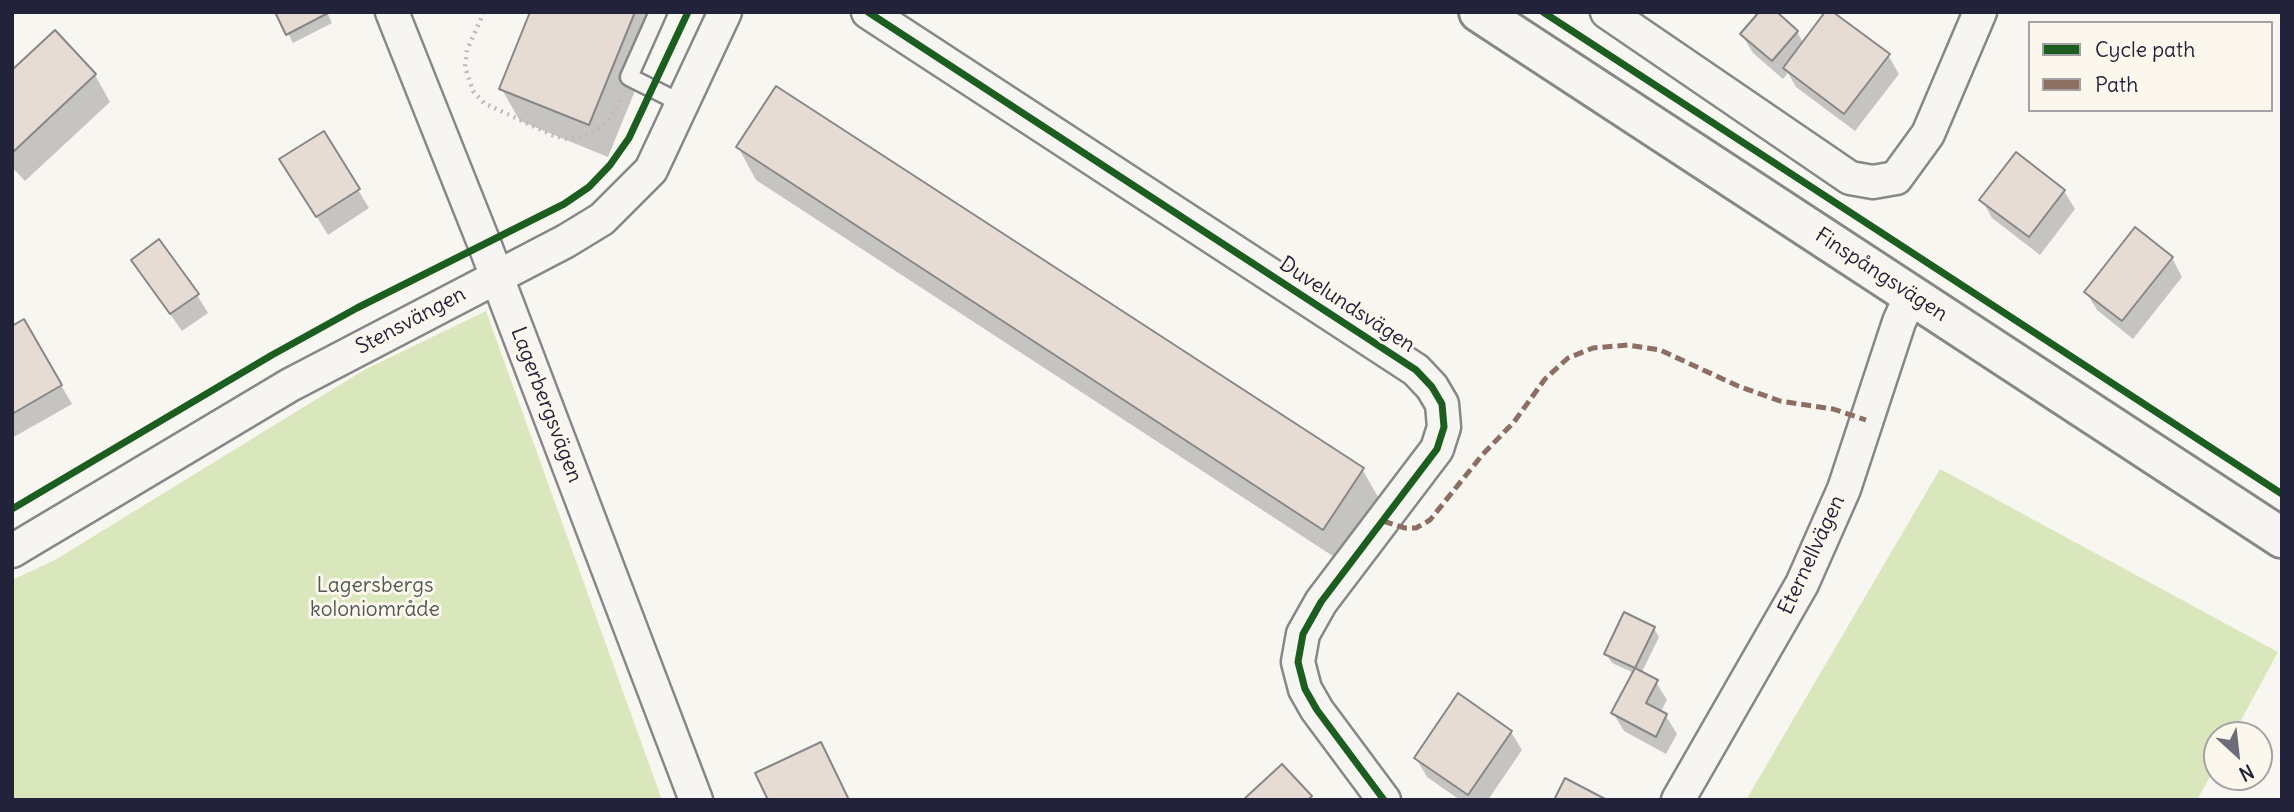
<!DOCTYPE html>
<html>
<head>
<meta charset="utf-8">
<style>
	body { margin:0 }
	#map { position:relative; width:2294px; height:812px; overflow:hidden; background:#f8f6f0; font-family:Delius,sans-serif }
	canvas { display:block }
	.frame { position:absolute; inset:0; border:14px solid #22223b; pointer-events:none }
	.legend { position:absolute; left:2028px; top:21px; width:245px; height:91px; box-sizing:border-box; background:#fbf7ec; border:2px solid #a4a2a5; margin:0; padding:9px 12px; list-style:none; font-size:21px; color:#22223b }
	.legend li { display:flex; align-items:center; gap:14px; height:35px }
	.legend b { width:35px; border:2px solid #a4a2a5 }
	.north { position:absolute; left:2203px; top:721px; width:70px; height:70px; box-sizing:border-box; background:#fbf7ec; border:2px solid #a4a2a5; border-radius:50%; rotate:153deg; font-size:19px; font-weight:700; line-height:28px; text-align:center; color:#22223b }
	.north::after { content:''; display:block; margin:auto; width:24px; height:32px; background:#6d6c7a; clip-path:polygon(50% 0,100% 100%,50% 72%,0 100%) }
</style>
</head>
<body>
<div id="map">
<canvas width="2294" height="812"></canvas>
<div class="frame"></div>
<ul class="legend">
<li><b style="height:9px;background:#1b5e20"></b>Cycle path</li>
<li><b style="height:9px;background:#8d6e63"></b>Path</li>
</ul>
<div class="north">N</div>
</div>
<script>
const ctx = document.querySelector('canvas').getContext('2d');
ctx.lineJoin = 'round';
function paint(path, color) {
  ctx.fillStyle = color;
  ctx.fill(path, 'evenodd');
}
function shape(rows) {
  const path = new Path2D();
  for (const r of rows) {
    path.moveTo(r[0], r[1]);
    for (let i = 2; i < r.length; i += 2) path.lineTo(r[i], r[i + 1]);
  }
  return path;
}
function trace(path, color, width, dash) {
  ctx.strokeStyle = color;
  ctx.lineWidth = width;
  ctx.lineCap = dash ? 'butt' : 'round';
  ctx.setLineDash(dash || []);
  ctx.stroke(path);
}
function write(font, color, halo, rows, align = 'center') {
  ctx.font = font + ' Delius,sans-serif';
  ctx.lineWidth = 6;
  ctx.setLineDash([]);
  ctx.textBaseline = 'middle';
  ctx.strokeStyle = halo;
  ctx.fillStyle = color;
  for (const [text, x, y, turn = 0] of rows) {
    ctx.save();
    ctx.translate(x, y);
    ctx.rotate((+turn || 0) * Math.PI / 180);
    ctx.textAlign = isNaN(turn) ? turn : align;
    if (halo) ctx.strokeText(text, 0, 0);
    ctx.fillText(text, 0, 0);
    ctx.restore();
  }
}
paint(shape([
	[486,311,662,800,12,800,12,580,55,560,364,370],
	[1940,469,2278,652,2233,735,2217,735,2217,764,2197,800,1746,800]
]), '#dae7bc');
paint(shape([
	[277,12,327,12,332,23,293,43],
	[532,12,667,12,608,157,520,121,501,88],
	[54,32,95,75,110,102,25,181,12,167,12,72],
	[1797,32,1804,44,1888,55,1899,74,1855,131,1796,87,1788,73,1783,79,1753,53,1742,35],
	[323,133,369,208,328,235,292,177],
	[738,147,1362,469,1381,502,1342,562,756,180],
	[2064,191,2075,209,2040,255,1992,218,1982,200],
	[2172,258,2182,277,2133,339,2097,310,2086,292],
	[133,261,197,295,208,313,182,331],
	[24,322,72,404,12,438,12,328],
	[1654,628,1659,637,1641,674,1656,682,1667,700,1660,713,1666,716,1677,734,1666,754,1624,731,1613,713,1634,673,1612,663,1606,654],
	[1511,732,1522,750,1488,800,1460,800,1427,777,1416,758],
	[820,744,850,800,770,800]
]), '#0003');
const building = shape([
	[275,12,328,12,328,13,286,35,275,12],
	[530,12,635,12,589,125,499,89,530,12],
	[1759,12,1777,12,1798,31,1772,61,1740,34,1759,12],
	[1825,12,1833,12,1890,54,1844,114,1783,68,1825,12],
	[55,30,96,74,12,153,12,70,55,30],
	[776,86,1364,468,1323,530,736,147,776,86],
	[324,131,360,189,316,217,279,159,324,131],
	[2016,152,2065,190,2029,237,1979,200,2016,152],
	[2135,227,2173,257,2122,321,2084,292,2135,227],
	[159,239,199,294,170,314,131,260,159,239],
	[24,319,62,385,12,414,12,326,24,319],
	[1624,612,1655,627,1635,668,1604,654,1624,612],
	[1635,668,1658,680,1646,703,1667,714,1656,737,1611,713,1635,668],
	[1458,693,1512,731,1468,795,1414,758,1458,693],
	[821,742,849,800,768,800,755,773,821,742],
	[1282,764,1312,796,1308,800,1243,800,1282,764],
	[1565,778,1607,800,1554,800,1565,778]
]);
paint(building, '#e6dcd4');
trace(building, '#878688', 2);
const service = shape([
	[658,12,629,77,683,104]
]);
const minor = shape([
	[392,12,484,243,696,800],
	[868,12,1416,370,1432,387,1442,404,1444,427,1437,449,1321,602,1303,634,1298,662,1305,689,1317,710,1384,800],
	[1607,12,1850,178,1873,182,1896,178,1928,134,1980,12],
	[12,551,290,385,566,241,602,219,651,170,725,12],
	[1678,800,1802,584,1844,489,1899,322,1911,295]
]);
const secondary = shape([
	[1479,12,2282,538]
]);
trace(service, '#878688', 21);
trace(minor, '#878688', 37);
trace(secondary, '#878688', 44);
trace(shape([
	[484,12,467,50,465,67,473,91,484,103,552,135,568,139,583,137,607,123,620,100]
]), '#bcbab9', 4.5, [2, 5]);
trace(service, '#f6f5f1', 16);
trace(minor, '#f6f5f1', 32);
trace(secondary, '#f6f5f1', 38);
trace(shape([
	[1383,521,1405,528,1416,528,1430,520,1483,454,1514,422,1545,379,1568,358,1593,348,1628,345,1660,350,1738,386,1780,401,1833,409,1866,420]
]), '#8d6e63', 5, [10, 5]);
trace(shape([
	[868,12,1416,370,1432,387,1442,404,1444,427,1437,449,1321,602,1303,634,1298,662,1305,689,1317,710,1384,800],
	[1543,12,2282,494],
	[12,509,272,355,357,308,564,204,589,187,610,165,629,138,688,12]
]), '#1b5e20', 7);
write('21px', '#22223b', '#fbf7ec', [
	["Finspångsvägen",1881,275,33],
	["Duvelundsvägen",1347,305,33],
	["Stensvängen",411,321,-28],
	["Lagerbergsvägen",546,405,69],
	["Eternellvägen",1812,555,-65]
]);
write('21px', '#525955', '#fbf7ec', [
	["Lagersbergs",375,586],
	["koloniområde",375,610]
]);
</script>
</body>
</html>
